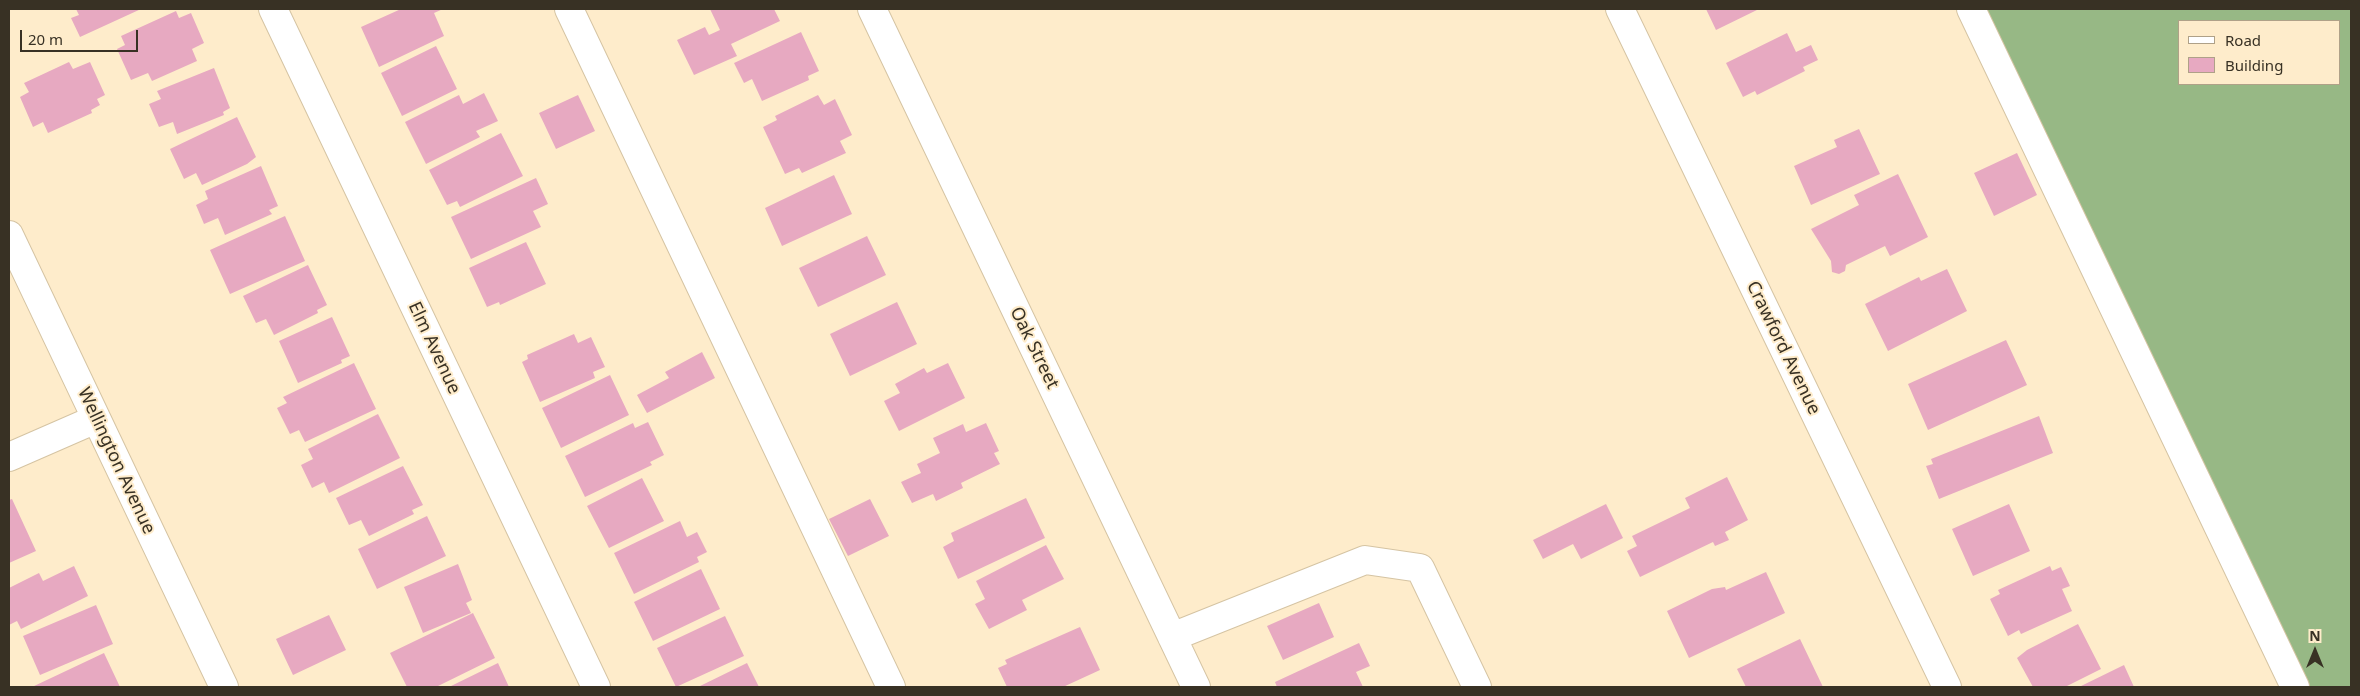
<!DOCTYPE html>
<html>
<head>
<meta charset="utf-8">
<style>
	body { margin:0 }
	#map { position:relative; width:2360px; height:696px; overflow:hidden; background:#feeccb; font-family:"Noto Sans",sans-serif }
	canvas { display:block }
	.frame { position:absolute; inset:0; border:10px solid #383124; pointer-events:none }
	.legend { position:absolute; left:2178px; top:20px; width:162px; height:65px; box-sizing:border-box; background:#feeccb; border:1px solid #afa188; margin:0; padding:6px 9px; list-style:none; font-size:15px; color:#383124 }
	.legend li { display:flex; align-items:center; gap:10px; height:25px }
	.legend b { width:25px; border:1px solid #afa188 }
	.north { position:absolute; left:2290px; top:626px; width:50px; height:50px; -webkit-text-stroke:4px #feeccb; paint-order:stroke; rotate:0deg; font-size:14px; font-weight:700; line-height:20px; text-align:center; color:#383124 }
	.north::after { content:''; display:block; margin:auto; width:18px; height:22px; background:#383124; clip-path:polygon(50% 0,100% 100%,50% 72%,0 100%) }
	.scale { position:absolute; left:20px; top:30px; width:118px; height:22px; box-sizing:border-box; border:2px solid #383124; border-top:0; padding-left:6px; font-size:15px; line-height:18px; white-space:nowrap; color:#383124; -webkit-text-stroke:4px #feeccb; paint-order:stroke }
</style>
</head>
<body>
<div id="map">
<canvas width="2360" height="696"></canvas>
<div class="frame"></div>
<ul class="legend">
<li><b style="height:6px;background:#fff"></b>Road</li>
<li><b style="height:14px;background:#e7a9c1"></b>Building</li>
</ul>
<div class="north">N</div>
<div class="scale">20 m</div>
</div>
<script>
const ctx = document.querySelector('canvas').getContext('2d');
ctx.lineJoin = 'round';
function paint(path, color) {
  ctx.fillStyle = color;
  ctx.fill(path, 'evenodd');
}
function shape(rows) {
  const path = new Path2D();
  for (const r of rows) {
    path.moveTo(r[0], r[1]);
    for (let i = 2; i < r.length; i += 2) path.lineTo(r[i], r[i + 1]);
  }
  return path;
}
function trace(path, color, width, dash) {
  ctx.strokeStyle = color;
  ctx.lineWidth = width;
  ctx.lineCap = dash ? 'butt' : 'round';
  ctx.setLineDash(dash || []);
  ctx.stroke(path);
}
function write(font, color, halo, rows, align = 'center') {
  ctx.font = font + ' "Noto Sans",sans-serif';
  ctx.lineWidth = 4;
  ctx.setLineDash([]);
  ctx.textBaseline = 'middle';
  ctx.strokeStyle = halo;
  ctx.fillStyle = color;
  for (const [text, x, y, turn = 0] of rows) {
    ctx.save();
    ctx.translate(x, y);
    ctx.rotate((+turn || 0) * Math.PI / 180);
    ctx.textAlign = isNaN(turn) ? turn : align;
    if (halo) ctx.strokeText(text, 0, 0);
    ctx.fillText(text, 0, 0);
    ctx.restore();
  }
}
paint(shape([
	[1984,9,2351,9,2351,687,2306,687],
	[2179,21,2339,21,2339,84,2179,84]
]), '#97b885');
paint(shape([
	[76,9,141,9,80,37,71,18,79,15],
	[401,9,443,9,434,13,444,36,379,67,361,27],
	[710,9,774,9,780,21,731,44,737,56,694,75,677,40,705,27,709,35,720,30],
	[1706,9,1759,9,1716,30],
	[176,11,179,18,191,13,204,43,192,49,197,61,152,81,148,73,131,80,117,49,125,45,121,36],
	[801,32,819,71,808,76,809,80,762,101,752,79,744,83,734,63],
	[1787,33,1796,52,1811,45,1818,60,1803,67,1805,71,1757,95,1755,91,1743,97,1726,63],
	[436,46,457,89,402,116,381,73],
	[69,62,73,69,90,62,105,95,97,99,100,105,91,110,92,113,48,133,43,122,33,127,20,97,29,92,24,83],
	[214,68,230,108,223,112,224,115,177,134,173,122,159,127,149,104,161,99,157,91],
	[484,93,498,121,476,131,480,137,426,164,405,122,459,95,463,104],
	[578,95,595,131,556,149,539,113],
	[818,95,824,105,835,99,852,135,840,141,846,153,802,173,799,168,785,174,763,127,777,120,775,116],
	[237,117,256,157,247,164,202,185,196,173,184,179,170,149],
	[1859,129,1880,174,1811,205,1794,166,1837,147,1834,140],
	[501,133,523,176,460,207,457,201,447,205,429,170],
	[2017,153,2037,195,1994,216,1974,173],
	[261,166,278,206,269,210,272,214,225,235,218,218,204,224,196,205,208,199,205,191],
	[1898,174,1928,237,1890,256,1885,246,1846,265,1845,271,1839,274,1832,272,1831,261,1811,229,1859,205,1854,195],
	[834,175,852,214,782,246,765,208],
	[536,178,548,204,533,211,541,227,471,259,451,217],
	[285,216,305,261,230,294,210,250],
	[867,236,886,275,818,307,799,268],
	[526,242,546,284,500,305,499,302,487,307,469,268],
	[308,265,327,305,317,310,318,313,274,335,266,319,256,323,243,296],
	[1947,269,1967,311,1888,351,1865,304,1919,277,1921,281],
	[897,302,917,344,850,376,830,334],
	[332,317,350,356,341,360,342,363,298,383,279,341],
	[574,334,578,343,591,337,605,367,593,372,595,378,540,402,522,362,528,359,527,355],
	[2006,340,2027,385,1928,430,1908,384],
	[702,352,715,378,647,413,637,395,669,378,665,372],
	[354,363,376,409,305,442,299,430,290,434,277,408,287,403,283,397],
	[948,363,965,398,899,431,884,401,900,393,895,384,924,368,927,373],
	[610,375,629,415,561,448,542,408],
	[378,414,400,458,329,493,324,482,312,488,301,465,313,459,308,449],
	[2039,416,2053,453,1939,499,1926,466,1933,464,1931,459],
	[648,422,664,455,650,462,652,465,585,497,565,456,633,423,635,428],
	[986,423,999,451,994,453,1000,464,961,483,963,488,936,501,933,494,912,503,901,482,921,473,917,464,940,453,933,438,963,424,966,432],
	[403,466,423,505,412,510,414,514,369,536,361,520,349,525,336,498],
	[1727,477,1748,520,1725,532,1729,540,1715,546,1713,542,1640,577,1627,551,1637,546,1632,536,1690,508,1685,498],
	[642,478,664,521,609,548,587,506],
	[1026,498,1045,538,958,579,943,547,954,541,951,533],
	[12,499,36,551,9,563,9,500],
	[870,499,889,536,848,556,829,519],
	[1606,504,1623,538,1581,559,1573,544,1543,559,1533,540],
	[2009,504,2030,551,1973,576,1952,529],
	[427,516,446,556,377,589,358,549],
	[680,521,687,537,697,532,707,552,697,557,699,562,634,594,614,553],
	[1046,545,1064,579,1022,600,1027,610,989,629,975,604,985,599,976,581],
	[458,564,472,600,466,603,471,613,423,633,404,587],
	[74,566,88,596,21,629,17,621,9,625,9,588,39,573,43,581],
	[2050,566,2052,571,2061,567,2070,586,2062,589,2072,611,2021,634,2019,630,2008,636,1990,599,2000,594,1998,590],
	[701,569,720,609,653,641,634,602],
	[1766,572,1785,613,1689,658,1667,611,1712,589,1725,587,1726,590],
	[1319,603,1334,637,1283,660,1267,626],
	[96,605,113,644,40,675,23,636],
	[473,613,495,658,436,687,407,687,390,653],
	[329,615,346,650,293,675,276,639],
	[725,616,744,656,676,687,657,648],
	[2078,624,2101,669,2065,687,2033,687,2017,658,2027,650],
	[1080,627,1100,670,1063,687,1007,687,998,668,1007,664,1005,660],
	[1800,639,1823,687,1746,687,1737,669],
	[1359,643,1370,666,1356,672,1363,687,1277,687,1275,682],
	[104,653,120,687,32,687],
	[498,663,509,687,449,687],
	[747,663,759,687,698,687],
	[2124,665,2134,687,2079,687]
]), '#e7a9c1');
const minor = shape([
	[273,9,596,687],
	[569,9,891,687],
	[872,9,1196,687],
	[1620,9,1947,687],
	[1971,9,2295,687],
	[9,235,224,687],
	[9,457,96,419],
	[1172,637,1365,560,1420,568,1477,687]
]);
trace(minor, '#d5c4a3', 30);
trace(minor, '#fff', 28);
write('18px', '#383124', '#feeccb', [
	["Elm Avenue",434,348,65],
	["Oak Street",1034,348,64],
	["Crawford Avenue",1783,348,64],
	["Wellington Avenue",116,461,65]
]);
</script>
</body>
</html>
